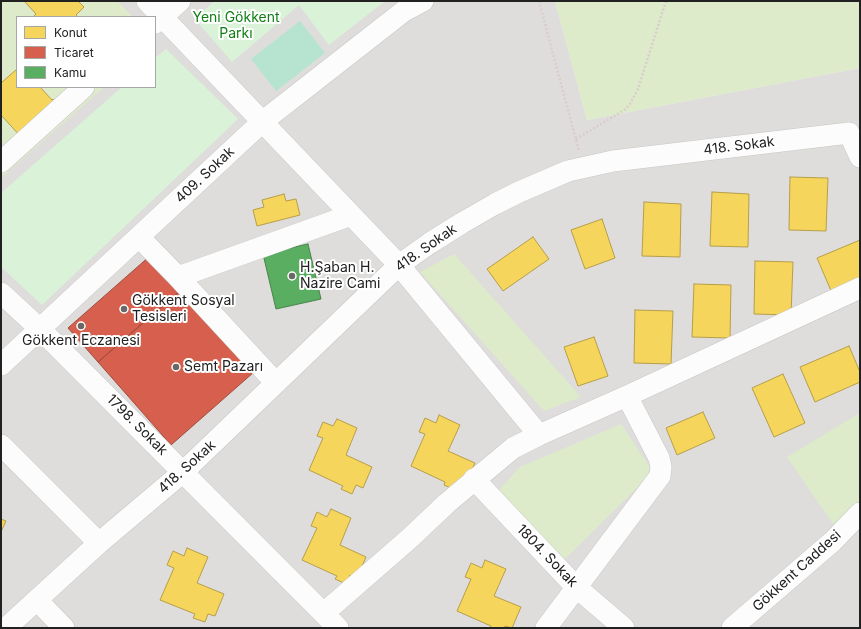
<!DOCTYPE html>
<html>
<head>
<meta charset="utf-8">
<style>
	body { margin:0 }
	#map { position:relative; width:861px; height:629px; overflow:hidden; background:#efedea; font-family:Inter,sans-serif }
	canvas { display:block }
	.frame { position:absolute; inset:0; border:2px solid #212121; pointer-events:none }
	.legend { position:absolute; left:16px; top:16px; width:140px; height:72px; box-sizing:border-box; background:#fff; border:1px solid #a6a6a6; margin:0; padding:5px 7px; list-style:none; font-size:12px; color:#212121 }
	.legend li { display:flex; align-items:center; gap:8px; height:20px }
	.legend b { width:20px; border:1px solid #a6a6a6 }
</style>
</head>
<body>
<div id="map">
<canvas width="861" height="629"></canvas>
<div class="frame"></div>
<ul class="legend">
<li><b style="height:11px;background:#f6d55c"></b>Konut</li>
<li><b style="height:11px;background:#d6604d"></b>Ticaret</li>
<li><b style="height:11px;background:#5aae61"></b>Kamu</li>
</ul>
</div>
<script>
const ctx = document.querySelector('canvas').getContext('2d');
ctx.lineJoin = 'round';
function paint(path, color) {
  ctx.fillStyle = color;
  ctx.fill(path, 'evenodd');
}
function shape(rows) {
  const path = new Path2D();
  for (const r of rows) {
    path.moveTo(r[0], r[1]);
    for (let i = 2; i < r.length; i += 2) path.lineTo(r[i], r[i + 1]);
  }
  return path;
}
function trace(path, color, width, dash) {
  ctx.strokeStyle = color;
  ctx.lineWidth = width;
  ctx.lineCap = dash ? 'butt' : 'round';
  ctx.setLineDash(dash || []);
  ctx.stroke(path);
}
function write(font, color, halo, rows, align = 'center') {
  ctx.font = font + ' Inter,sans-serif';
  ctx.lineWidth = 4;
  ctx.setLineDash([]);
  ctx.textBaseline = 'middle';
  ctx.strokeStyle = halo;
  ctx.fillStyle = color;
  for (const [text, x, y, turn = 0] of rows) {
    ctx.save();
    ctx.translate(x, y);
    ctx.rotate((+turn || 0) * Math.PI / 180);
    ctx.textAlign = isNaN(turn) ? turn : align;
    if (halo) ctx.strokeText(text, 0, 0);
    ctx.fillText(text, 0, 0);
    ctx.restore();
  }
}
paint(shape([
	[1,1,555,1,587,120,860,68,860,628,1,628],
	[17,17,155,17,155,87,17,87]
]), '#dedddb');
paint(shape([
	[1,1,117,1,133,17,17,17,17,87,104,87,1,178],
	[555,1,860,1,860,68,587,120],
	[454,254,581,397,544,411,420,272],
	[860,413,860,529,846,543,787,457],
	[621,424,653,472,562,562,497,492,520,467]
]), '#ddebca');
paint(shape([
	[214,1,385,1,329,45,299,5,232,62,195,19],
	[166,49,238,119,42,305,1,267,1,193,122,87,155,87,155,58]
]), '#daf3d8');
paint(shape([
	[300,21,325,53,276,91,251,59]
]), '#b7e4d0');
const homes = shape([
	[24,1,78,1,84,7,76,15,78,17,33,17,36,14,24,1],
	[17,69,17,87,40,87,52,100,53,99,59,105,22,138,1,115,1,83,17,69],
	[790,177,828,178,826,231,789,230,790,177],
	[712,192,749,194,748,247,710,246,712,192],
	[284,194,286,201,296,199,300,215,257,226,253,210,264,207,262,200,284,194],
	[644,202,681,204,680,257,642,256,644,202],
	[602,219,615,258,585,269,571,230,602,219],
	[533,237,549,259,503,291,487,269,533,237],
	[860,240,860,281,832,293,817,258,860,240],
	[755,261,793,262,791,315,754,314,755,261],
	[694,284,731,285,730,338,692,337,694,284],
	[635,310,673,311,671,364,634,363,635,310],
	[594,337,608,376,578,386,564,347,594,337],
	[849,346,860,372,860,382,815,402,800,367,849,346],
	[783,374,805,423,774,437,752,388,783,374],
	[703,412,715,438,677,455,666,428,703,412],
	[439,415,460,425,448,451,475,463,465,484,455,490,444,485,445,482,411,466,425,434,419,432,425,418,436,423,439,415],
	[337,419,357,428,346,455,372,467,363,488,356,485,352,494,341,489,343,486,309,470,323,438,317,436,323,422,333,426,337,419],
	[331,509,351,518,340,545,366,557,357,578,350,575,346,584,335,579,337,576,302,560,317,528,311,526,317,512,327,517,331,509],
	[1,519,6,521,1,532,1,519],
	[187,548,208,557,197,583,224,594,215,616,208,614,205,622,193,618,195,614,160,600,174,568,167,565,173,551,184,556,187,548],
	[485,560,506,569,494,596,521,607,512,628,505,626,504,628,491,628,491,626,457,611,471,579,465,577,471,563,482,568,485,560]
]);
paint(homes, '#f6d55c');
trace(homes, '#b69f4a', 1);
const shops = shape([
	[151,255,181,290,98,362,68,328,151,255],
	[181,290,254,372,171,445,98,362,181,290]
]);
paint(shops, '#d6604d');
trace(shops, '#a04d40', 1);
const public = shape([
	[308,244,321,299,276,309,263,254,308,244]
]);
paint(public, '#5aae61');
trace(public, '#49844e', 1);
const minor = shape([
	[147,1,399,265,539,435],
	[155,23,180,1],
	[1,162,84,87],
	[139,237,178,277,276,383],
	[178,277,351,215],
	[1,293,40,329,338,628],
	[1,365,262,122,404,11,423,1],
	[1,445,99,543],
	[474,479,576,587,624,628],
	[37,600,64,628],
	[324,613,410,538,447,503,513,448,539,435,627,396,860,288],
	[6,628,99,543,183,472,399,265,430,243,462,223,495,204,519,192,568,171,613,161,849,133,860,157],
	[546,628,660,476,661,467,659,458,627,396],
	[732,628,833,541,860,513]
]);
trace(minor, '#c8c7c6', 22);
trace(shape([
	[539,1,579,151],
	[576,139,626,109,630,104,638,89,666,1]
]), '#dbcdcc', 2.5, [2, 2]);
trace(minor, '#fdfcfc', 21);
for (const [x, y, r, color] of [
	[292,276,4,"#696867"],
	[124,309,4,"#696867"],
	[81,326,4,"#696867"],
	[176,367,4,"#696867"]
]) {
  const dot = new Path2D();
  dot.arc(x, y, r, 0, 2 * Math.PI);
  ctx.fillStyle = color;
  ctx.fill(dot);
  trace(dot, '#fff', 1.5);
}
write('14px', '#0f7f15', '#fff', [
	["Yeni Gökkent",236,18],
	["Parkı",236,34]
]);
write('14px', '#212121', '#fff', [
	["418. Sokak",739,146,-7],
	["409. Sokak",205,175,-43],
	["418. Sokak",426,248,-35],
	["1798. Sokak",137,425,45],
	["418. Sokak",187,467,-42],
	["1804. Sokak",547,556,46],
	["Gökkent Caddesi",797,571,-42]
]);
write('14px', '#212121', '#fff', [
	["H.Şaban H.",300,268],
	["Nazire Cami",300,284],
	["Gökkent Sosyal",132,301],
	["Tesisleri",132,317],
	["Gökkent Eczanesi",81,341,"center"],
	["Semt Pazarı",184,367]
], 'left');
</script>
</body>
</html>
